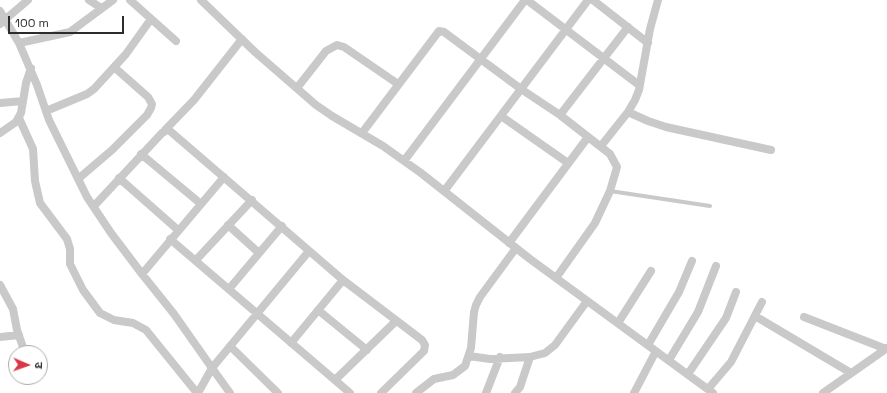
<!DOCTYPE html>
<html>
<head>
<meta charset="utf-8">
<style>
	body { margin:0 }
	#map { position:relative; width:887px; height:393px; overflow:hidden; background:#fff; font-family:"Space Grotesk","Noto Sans Devanagari",sans-serif }
	canvas { display:block }
	.north { position:absolute; left:8px; top:345px; width:40px; height:40px; box-sizing:border-box; background:#fff; border:1px solid #ababab; border-radius:50%; rotate:92deg; font-size:11px; font-weight:700; line-height:16px; text-align:center; color:#2c2c2c }
	.north::after { content:''; display:block; margin:auto; width:14px; height:18px; background:#d83948; clip-path:polygon(50% 0,100% 100%,50% 72%,0 100%) }
	.scale { position:absolute; left:8px; top:16px; width:116px; height:18px; box-sizing:border-box; border:2px solid #2c2c2c; border-top:0; padding-left:5px; font-size:12px; line-height:14px; white-space:nowrap; color:#2c2c2c; -webkit-text-stroke:3px #fff; paint-order:stroke }
</style>
</head>
<body>
<div id="map">
<canvas width="887" height="393"></canvas>
<div class="north">उ</div>
<div class="scale">100 m</div>
</div>
<script>
const ctx = document.querySelector('canvas').getContext('2d');
ctx.lineJoin = 'round';
function shape(rows) {
  const path = new Path2D();
  for (const r of rows) {
    path.moveTo(r[0], r[1]);
    for (let i = 2; i < r.length; i += 2) path.lineTo(r[i], r[i + 1]);
  }
  return path;
}
function trace(path, color, width, dash) {
  ctx.strokeStyle = color;
  ctx.lineWidth = width;
  ctx.lineCap = dash ? 'butt' : 'round';
  ctx.setLineDash(dash || []);
  ctx.stroke(path);
}
trace(shape([
	[610,191,710,206]
]), '#c9c9c9', 4);
trace(shape([
	[89,0,101,8],
	[130,0,176,41],
	[201,0,255,52,316,105,332,116,383,146,421,173,530,259,713,393],
	[527,0,639,85],
	[593,0,648,43],
	[0,11,19,43,37,85,49,120,87,197,111,233,142,274,174,314,212,368,198,393],
	[0,24,28,0],
	[19,43,70,32,113,0],
	[297,88,326,51,337,45,344,47,398,84],
	[0,103,23,101],
	[46,111,87,94,94,89,126,54,151,19],
	[628,112,648,121,666,127,771,150],
	[560,115,628,27],
	[501,116,568,163],
	[19,118,33,149,35,181,40,203,67,239,70,249,70,264,83,290,100,313,114,320,133,323,146,330,197,393],
	[165,130,194,100,242,39],
	[0,133,16,122,21,113,26,83,31,68],
	[362,133,439,31,444,32,521,89,560,115,610,154,617,167,610,191,595,223,556,278],
	[601,146,628,112,635,100,639,90,650,29,658,0],
	[141,154,201,204],
	[404,161,525,0],
	[119,178,178,230],
	[78,179,112,150,147,115,151,108,152,104,148,97,114,67],
	[445,190,588,0],
	[94,206,162,133,167,130,170,131,343,280,422,340,425,345,424,351,381,393],
	[228,225,259,253],
	[170,239,350,393],
	[509,243,588,137],
	[196,260,252,200],
	[142,274,224,177],
	[0,285,13,309,17,330,25,353],
	[229,289,282,226],
	[318,310,367,350],
	[755,316,851,373],
	[804,317,886,349],
	[618,323,651,271],
	[0,337,19,335],
	[291,343,343,280],
	[648,345,679,292,692,261],
	[230,346,278,393],
	[469,356,490,359,530,357,545,353,555,345,587,301],
	[669,360,698,312,716,266],
	[688,374,726,318,736,292],
	[335,380,396,321],
	[708,389,731,362,762,302],
	[230,393,212,368,309,251],
	[416,393,434,379,453,375,465,366,471,348,474,312,476,305,480,297,516,248],
	[486,393,500,357],
	[515,393,520,387,530,357],
	[634,393,656,351],
	[823,393,887,348]
]), '#c9c9c9', 8);
</script>
</body>
</html>
